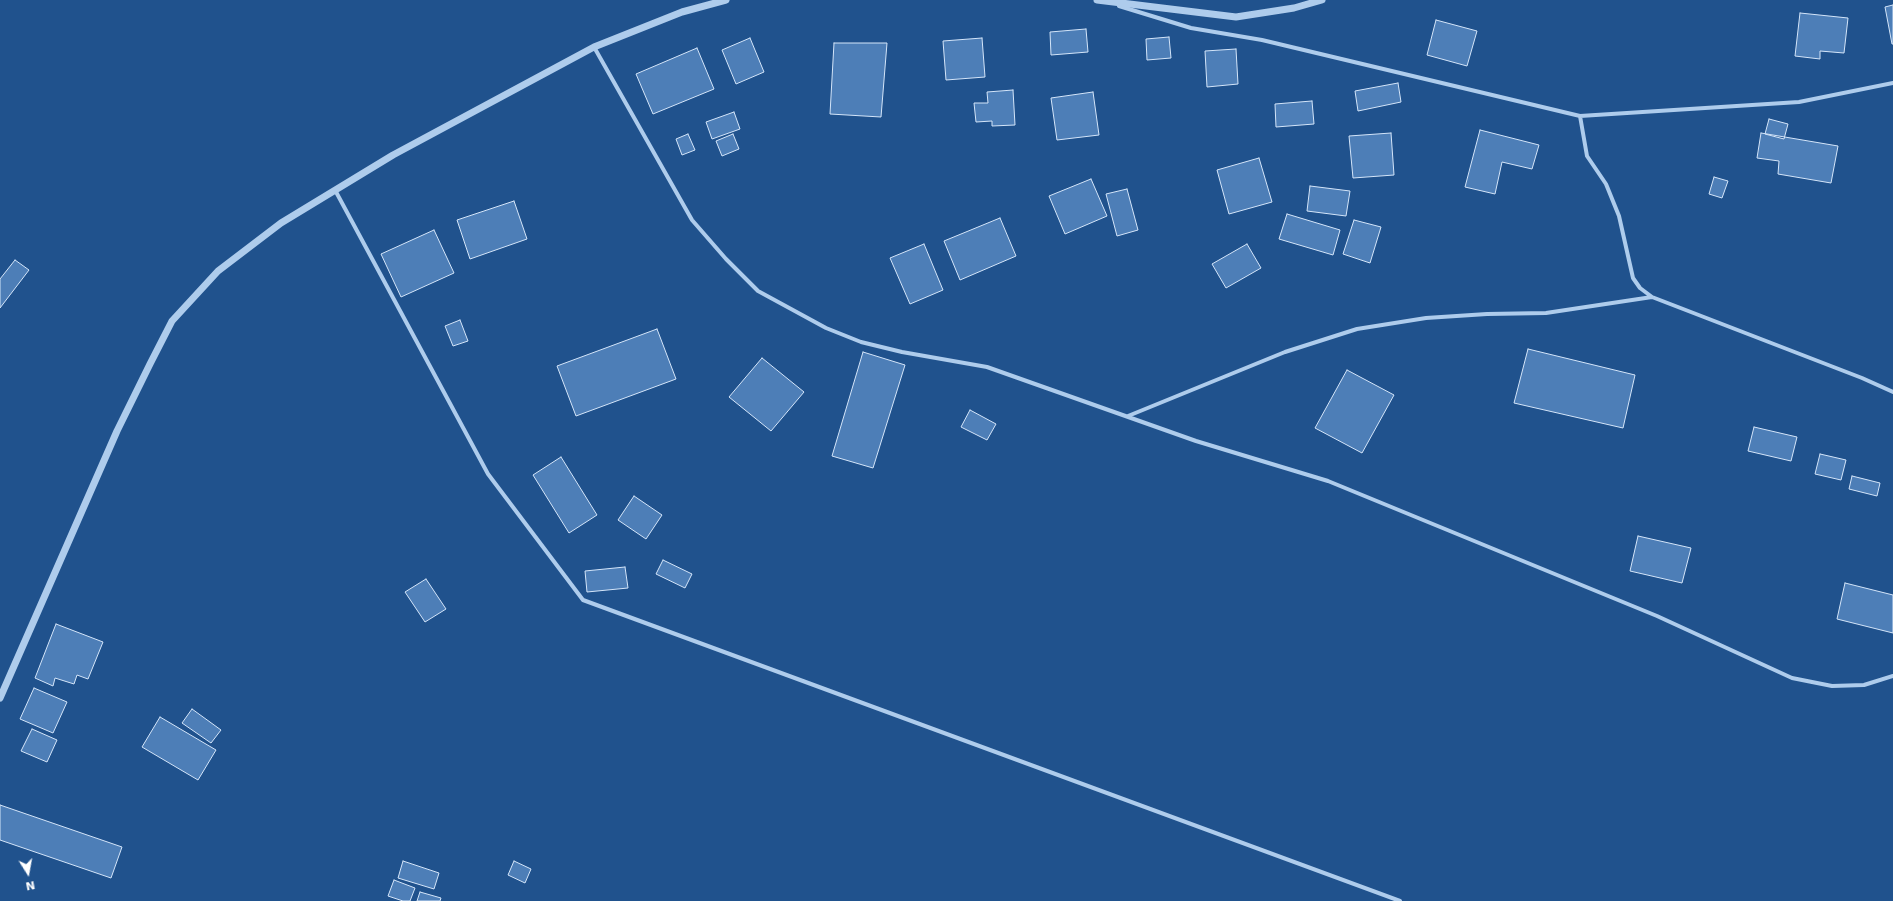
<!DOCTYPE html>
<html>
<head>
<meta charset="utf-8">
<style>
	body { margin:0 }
	#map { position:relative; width:1893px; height:901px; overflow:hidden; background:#20528d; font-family:"DejaVu Sans",sans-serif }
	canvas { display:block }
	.north { position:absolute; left:8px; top:853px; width:40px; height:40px; -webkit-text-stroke:3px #20528d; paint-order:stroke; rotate:169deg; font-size:11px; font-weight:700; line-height:16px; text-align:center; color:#fff }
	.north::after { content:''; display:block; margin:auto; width:14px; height:18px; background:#fff; clip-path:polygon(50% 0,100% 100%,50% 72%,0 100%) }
</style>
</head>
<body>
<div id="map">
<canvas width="1893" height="901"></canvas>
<div class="north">N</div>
</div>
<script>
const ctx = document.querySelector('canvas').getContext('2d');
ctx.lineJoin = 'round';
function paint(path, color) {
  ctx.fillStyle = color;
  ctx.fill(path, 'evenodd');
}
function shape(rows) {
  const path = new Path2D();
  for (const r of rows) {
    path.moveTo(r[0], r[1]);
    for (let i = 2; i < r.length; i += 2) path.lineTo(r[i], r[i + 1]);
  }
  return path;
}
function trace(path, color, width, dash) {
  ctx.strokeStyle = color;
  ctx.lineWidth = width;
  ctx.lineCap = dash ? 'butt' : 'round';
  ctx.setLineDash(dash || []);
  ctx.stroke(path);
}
const building = shape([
	[1893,5,1893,44,1892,44,1885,7,1893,5],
	[1800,13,1848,18,1844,53,1820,51,1820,59,1795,56,1800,13],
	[1436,20,1477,31,1467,66,1427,55,1436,20],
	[1086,29,1088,52,1051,55,1050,32,1086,29],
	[1169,37,1171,58,1147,60,1146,39,1169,37],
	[750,38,764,72,736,84,722,50,750,38],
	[982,38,985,77,946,80,943,41,982,38],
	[834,43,887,43,881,117,830,114,834,43],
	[697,48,714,89,653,114,636,74,697,48],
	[1236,49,1238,84,1207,87,1205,51,1236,49],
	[1398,83,1401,102,1358,111,1355,91,1398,83],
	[1013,90,1015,125,992,126,992,121,976,122,974,103,988,103,987,92,1013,90],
	[1093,92,1099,135,1057,140,1051,98,1093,92],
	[1312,101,1314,124,1276,127,1275,104,1312,101],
	[734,112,740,129,712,139,706,122,734,112],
	[1769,119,1788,124,1784,139,1765,134,1769,119],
	[1480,130,1539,145,1532,169,1502,162,1495,194,1465,187,1480,130],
	[1391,133,1394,175,1353,178,1349,136,1391,133],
	[1761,133,1838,146,1831,183,1778,174,1779,161,1757,158,1761,133],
	[688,134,695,150,682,155,676,139,688,134],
	[733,134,739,149,722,156,716,141,733,134],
	[1259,158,1272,202,1229,214,1217,170,1259,158],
	[1714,177,1728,181,1722,198,1709,194,1714,177],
	[1091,179,1107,216,1065,234,1049,196,1091,179],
	[1310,186,1350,191,1346,216,1307,211,1310,186],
	[1127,189,1138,230,1117,236,1106,194,1127,189],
	[514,201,527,239,470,259,457,220,514,201],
	[1287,214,1340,230,1333,255,1279,239,1287,214],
	[1000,218,1016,256,960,280,944,241,1000,218],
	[1354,220,1381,227,1370,263,1343,254,1354,220],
	[434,230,454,273,401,297,381,254,434,230],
	[924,244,943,290,910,304,890,258,924,244],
	[1247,244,1261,268,1226,288,1212,264,1247,244],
	[15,260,29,270,0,308,0,279,15,260],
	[460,320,468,341,453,346,445,326,460,320],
	[657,329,676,379,576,416,557,366,657,329],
	[1528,349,1635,375,1623,428,1514,403,1528,349],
	[863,352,905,365,873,468,832,456,863,352],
	[762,358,804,392,771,431,729,397,762,358],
	[1347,370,1394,395,1362,453,1315,428,1347,370],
	[970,410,996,424,987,440,961,427,970,410],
	[1754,427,1797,437,1791,461,1748,451,1754,427],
	[1820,454,1846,460,1841,480,1815,474,1820,454],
	[561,457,597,515,569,533,533,475,561,457],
	[1852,476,1880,483,1877,496,1849,489,1852,476],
	[634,496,662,515,646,539,618,520,634,496],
	[1638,536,1691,548,1682,583,1630,571,1638,536],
	[663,560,692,574,685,588,656,574,663,560],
	[625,567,628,588,587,592,585,571,625,567],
	[426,579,446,609,425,622,405,592,426,579],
	[1845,583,1893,595,1893,633,1837,619,1845,583],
	[56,624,103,642,88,679,77,675,74,684,55,678,53,686,35,678,56,624],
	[34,688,67,702,53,733,20,719,34,688],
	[192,709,221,730,211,743,182,723,192,709],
	[160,717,216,750,198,780,142,747,160,717],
	[32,729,57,740,47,762,21,751,32,729],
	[0,805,122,847,111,878,0,840,0,805],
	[403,861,439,873,434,889,398,878,403,861],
	[514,861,531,869,525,883,508,875,514,861],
	[394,880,415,888,410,901,403,901,388,896,394,880],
	[420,892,441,898,440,901,417,901,420,892]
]);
paint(building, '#4d7eb7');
trace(building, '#d4e5f9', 1);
trace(shape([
	[1119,6,1191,28,1262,40,1580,116,1799,102,1893,83],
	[594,47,692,220,726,259,758,291,826,328,861,342,902,352,987,367,1196,441,1328,481,1657,616,1792,678,1832,686,1864,685,1893,676],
	[1580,116,1587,156,1606,184,1619,216,1633,278,1640,288,1652,297,1862,378,1893,392],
	[335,190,488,474,583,600,1400,901],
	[1128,416,1285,352,1357,329,1426,318,1487,314,1546,313,1652,297]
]), '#aeccec', 4);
trace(shape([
	[1097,0,1236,17,1294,8,1322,0],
	[0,698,117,431,150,364,172,321,218,271,281,223,393,155,594,47,682,12,726,0]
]), '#aeccec', 7);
</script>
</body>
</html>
